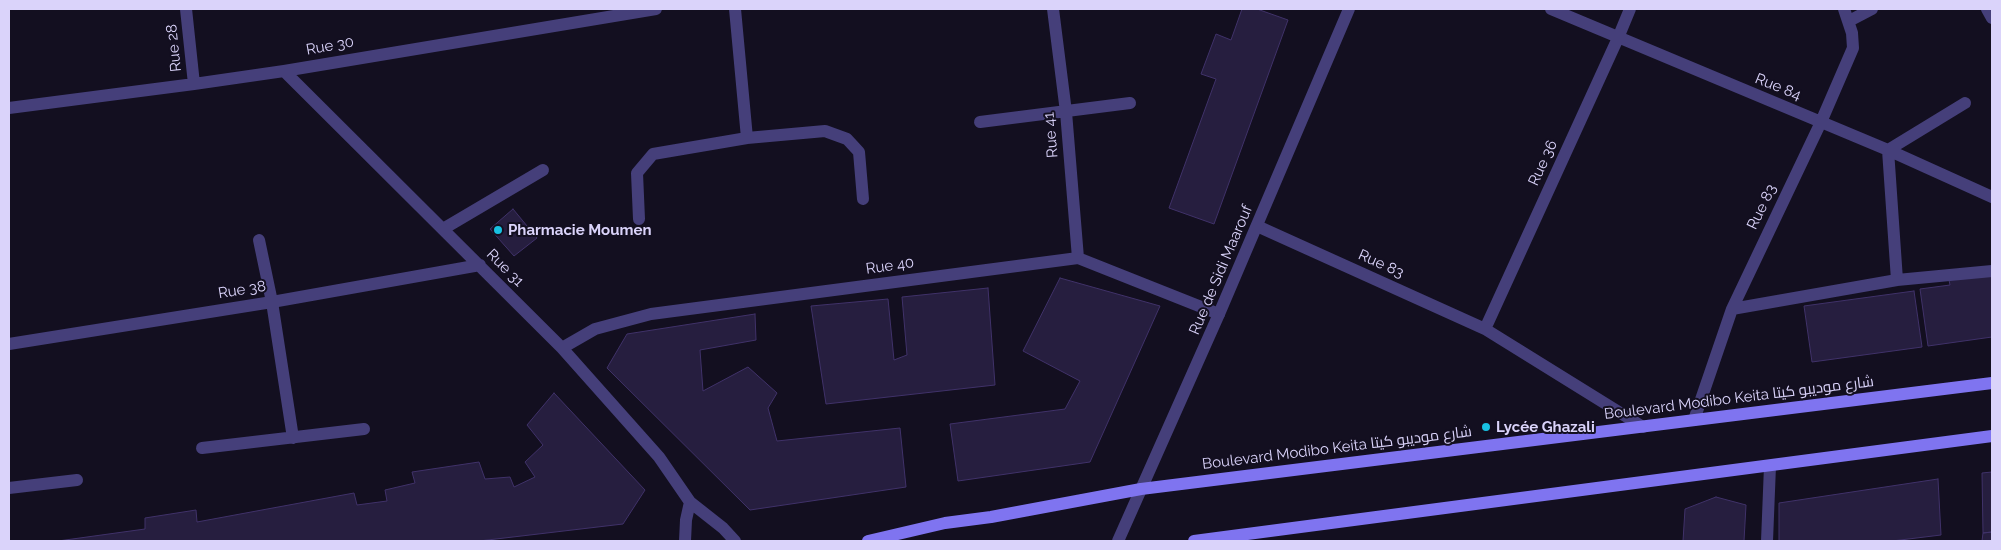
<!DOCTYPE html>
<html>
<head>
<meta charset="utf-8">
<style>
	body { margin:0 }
	#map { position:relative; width:2001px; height:550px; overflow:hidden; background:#130f20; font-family:Raleway,sans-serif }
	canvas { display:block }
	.frame { position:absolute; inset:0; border:10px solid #dad3fa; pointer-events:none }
</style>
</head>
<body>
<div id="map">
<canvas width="2001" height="550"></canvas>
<div class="frame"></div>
</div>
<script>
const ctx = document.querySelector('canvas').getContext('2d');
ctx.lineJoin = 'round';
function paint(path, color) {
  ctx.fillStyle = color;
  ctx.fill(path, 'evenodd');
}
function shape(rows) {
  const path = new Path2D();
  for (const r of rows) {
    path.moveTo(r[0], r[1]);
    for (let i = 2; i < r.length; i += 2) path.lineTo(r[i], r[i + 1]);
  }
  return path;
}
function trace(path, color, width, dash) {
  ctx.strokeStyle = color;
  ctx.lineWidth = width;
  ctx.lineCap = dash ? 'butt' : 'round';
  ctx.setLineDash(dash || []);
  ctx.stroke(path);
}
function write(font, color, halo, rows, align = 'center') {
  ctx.font = font + ' Raleway,Cairo,sans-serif';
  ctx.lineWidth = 4;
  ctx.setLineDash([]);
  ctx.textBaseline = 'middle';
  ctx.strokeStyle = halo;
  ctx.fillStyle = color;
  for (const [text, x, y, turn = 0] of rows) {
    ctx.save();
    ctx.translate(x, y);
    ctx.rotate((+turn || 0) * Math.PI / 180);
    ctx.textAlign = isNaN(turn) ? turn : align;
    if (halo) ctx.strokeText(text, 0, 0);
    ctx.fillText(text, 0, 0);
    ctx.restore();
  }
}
const building = shape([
	[1242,9,1257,9,1288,20,1214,224,1169,208,1216,79,1201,74,1216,34,1231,40,1242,9],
	[513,209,537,238,514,256,490,229,513,209],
	[1992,274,1992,337,1928,346,1920,289,1950,285,1949,280,1992,274],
	[1060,278,1160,306,1090,462,958,481,950,424,1065,409,1080,381,1023,351,1060,278],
	[988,288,995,385,826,404,811,306,888,299,894,360,907,355,902,297,988,288],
	[1914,291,1922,347,1812,362,1804,306,1914,291],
	[755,314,756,340,700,350,703,391,748,367,777,393,768,408,777,441,900,428,906,487,750,510,607,368,627,334,755,314],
	[554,393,645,490,623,524,479,541,58,541,145,529,145,518,196,510,197,522,354,493,357,505,387,501,385,490,415,483,412,472,479,462,485,479,510,477,514,487,535,477,525,462,543,445,527,425,554,393],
	[1992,472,1992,532,1983,533,1982,473,1992,472],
	[1938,479,1941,535,1892,541,1779,541,1779,503,1938,479],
	[1716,497,1746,505,1744,541,1683,541,1685,509,1716,497],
	[1992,532,1992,541,1982,541,1983,533,1992,532]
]);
paint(building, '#261e3f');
trace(building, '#403269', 1);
trace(shape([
	[443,229,543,170]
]), '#453f7a', 12);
trace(shape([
	[186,9,194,84],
	[735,9,747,138],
	[1053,9,1066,112,1078,258],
	[1551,9,1888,150,1992,197],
	[1987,9,1992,18],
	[1849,21,1872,9],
	[284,71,562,348,659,457,690,502,723,528,735,541],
	[9,108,194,84,284,71,656,9],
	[980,122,1130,103],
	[639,219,637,173,653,154,747,138,825,131,847,139,859,152,863,199],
	[1257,226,1485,329,1643,427],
	[259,240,272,302,293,438],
	[1897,280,1888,150,1965,103],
	[1732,309,1897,280,1992,271],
	[1485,329,1618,38,1630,9],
	[9,344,272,302,480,265],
	[562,348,595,329,651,314,1078,258,1219,314],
	[1694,420,1732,309,1821,122,1853,48,1852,33,1844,9],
	[202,448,364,429],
	[9,488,77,480],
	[685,541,686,520,690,502],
	[1767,541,1770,466]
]), '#453f7a', 12);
trace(shape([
	[1118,541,1219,314,1349,9]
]), '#453f7a', 12);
trace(shape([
	[868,541,945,523,991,517,1141,489,1992,383],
	[1194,541,1992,436]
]), '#7f74f0', 12);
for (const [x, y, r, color] of [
	[498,230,5,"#18c1e2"],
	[1486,427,5,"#18c1e2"]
]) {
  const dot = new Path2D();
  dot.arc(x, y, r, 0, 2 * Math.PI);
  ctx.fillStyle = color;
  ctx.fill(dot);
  trace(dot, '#130f20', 2);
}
write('15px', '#dad3fa', '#130f20', [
	["Rue 30",330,46,-10],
	["Rue 28",174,48,-96],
	["Rue 84",1778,87,22],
	["Rue 41",1051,135,-95],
	["Rue 36",1543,163,-65],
	["Rue 83",1762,207,-64],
	["Rue 83",1381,264,24],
	["Rue 40",890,266,-8],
	["Rue 31",505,268,45],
	["Rue de Sidi Maarouf",1221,270,-67],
	["Rue 38",242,290,-9],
	["Boulevard Modibo Keita شارع موديبو كيتا",1739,398,-7],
	["Boulevard Modibo Keita شارع موديبو كيتا",1337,448,-7]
]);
write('bold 15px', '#dad3fa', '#130f20', [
	["Pharmacie Moumen",508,230],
	["Lycée Ghazali",1496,427]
], 'left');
</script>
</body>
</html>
